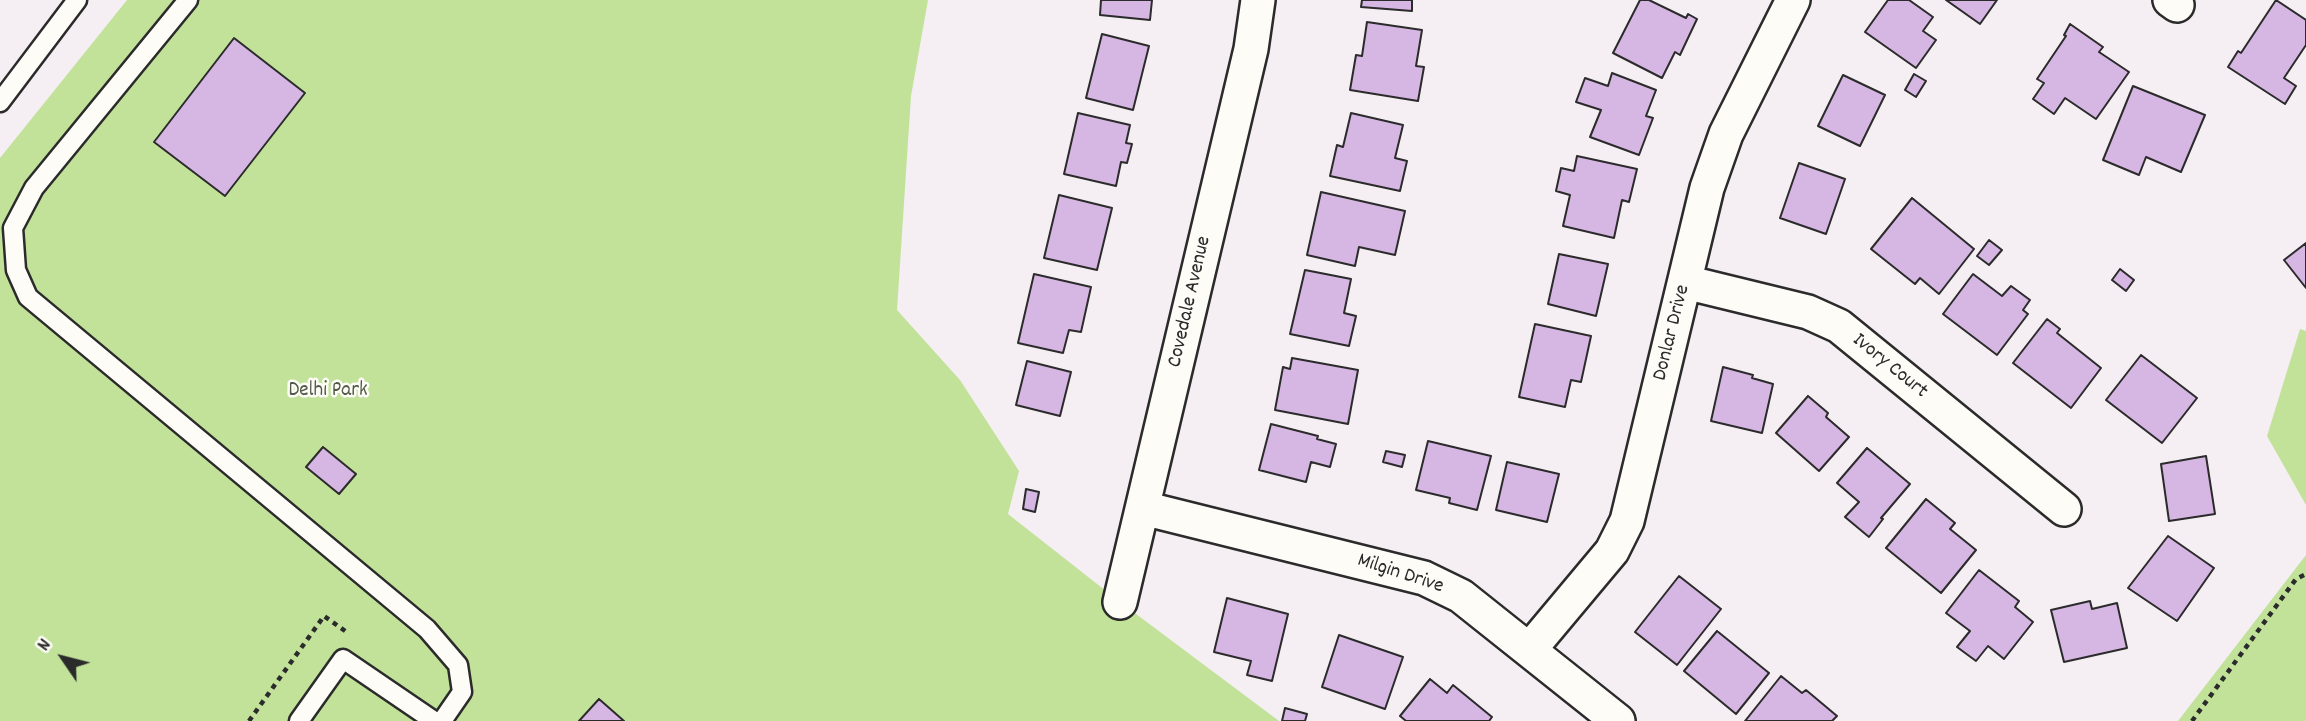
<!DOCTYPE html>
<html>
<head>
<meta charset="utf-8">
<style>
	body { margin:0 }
	#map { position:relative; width:2306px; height:721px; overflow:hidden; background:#f5eef3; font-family:Dekko,sans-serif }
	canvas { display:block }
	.north { position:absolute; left:28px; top:623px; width:70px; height:70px; -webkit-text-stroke:5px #fdfcf7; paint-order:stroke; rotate:305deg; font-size:19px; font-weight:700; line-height:28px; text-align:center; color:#2b2b2b }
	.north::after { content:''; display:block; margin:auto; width:24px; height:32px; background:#2b2b2b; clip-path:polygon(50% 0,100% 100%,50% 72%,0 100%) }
</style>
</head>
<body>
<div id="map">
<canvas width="2306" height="721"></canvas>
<div class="north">N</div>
</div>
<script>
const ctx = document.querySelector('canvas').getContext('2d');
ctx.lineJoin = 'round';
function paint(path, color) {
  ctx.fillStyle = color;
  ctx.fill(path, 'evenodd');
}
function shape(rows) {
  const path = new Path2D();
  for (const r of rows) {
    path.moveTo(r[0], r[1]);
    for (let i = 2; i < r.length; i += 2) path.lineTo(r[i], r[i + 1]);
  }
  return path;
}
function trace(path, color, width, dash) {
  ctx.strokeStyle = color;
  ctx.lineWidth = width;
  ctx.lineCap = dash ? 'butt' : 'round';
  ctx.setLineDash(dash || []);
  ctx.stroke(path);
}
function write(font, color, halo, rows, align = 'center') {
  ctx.font = font + ' Dekko,sans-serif';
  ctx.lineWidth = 5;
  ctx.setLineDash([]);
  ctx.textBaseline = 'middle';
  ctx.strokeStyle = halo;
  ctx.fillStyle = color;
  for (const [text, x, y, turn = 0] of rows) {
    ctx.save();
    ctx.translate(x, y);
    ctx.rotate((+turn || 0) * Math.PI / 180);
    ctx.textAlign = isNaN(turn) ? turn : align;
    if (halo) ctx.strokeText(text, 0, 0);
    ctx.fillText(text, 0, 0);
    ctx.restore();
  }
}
paint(shape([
	[127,0,928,0,911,96,897,310,960,380,1019,471,1008,514,1120,602,1279,721,0,721,0,158],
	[2300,329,2306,331,2306,505,2267,436],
	[2306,555,2306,721,2178,721]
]), '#c2e29a');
const building = shape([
	[1101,0,1152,0,1150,20,1100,15,1101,0],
	[1362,0,1412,0,1412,11,1361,7,1362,0],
	[1640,0,1649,0,1686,18,1688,14,1697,19,1680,55,1675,52,1662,78,1613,53,1640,0],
	[1888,0,1909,0,1933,17,1923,31,1936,40,1916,68,1865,32,1888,0],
	[1946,0,1997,0,1980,24,1946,0],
	[2276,0,2306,20,2306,45,2284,78,2296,86,2285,104,2228,67,2238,51,2241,53,2276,0],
	[1367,22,1422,30,1416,66,1424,67,1418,101,1350,90,1356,55,1362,56,1367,22],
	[2070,24,2103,47,2099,52,2129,72,2096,119,2065,98,2054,114,2033,99,2044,83,2037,79,2066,36,2064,35,2070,24],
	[1102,34,1149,46,1133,110,1086,98,1102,34],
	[234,38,305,93,225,196,154,142,234,38],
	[1612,73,1656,90,1646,116,1653,118,1639,155,1590,137,1601,110,1576,102,1585,78,1608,86,1612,73],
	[1914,74,1926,81,1916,97,1905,90,1914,74],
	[1843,75,1885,95,1860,146,1818,126,1843,75],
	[2133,86,2205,115,2181,172,2146,157,2139,175,2103,160,2133,86],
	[1078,113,1130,125,1126,143,1132,144,1127,163,1121,162,1116,186,1064,174,1078,113],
	[1351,113,1403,125,1395,158,1407,161,1400,191,1330,176,1337,145,1343,147,1351,113],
	[1577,156,1637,169,1629,202,1622,200,1614,238,1563,226,1570,195,1556,191,1561,168,1574,171,1577,156],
	[1799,163,1845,179,1826,234,1780,218,1799,163],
	[1321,192,1405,211,1395,255,1359,247,1355,266,1307,255,1321,192],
	[1059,195,1112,208,1097,270,1044,258,1059,195],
	[1912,198,1974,249,1939,294,1920,278,1915,284,1871,249,1912,198],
	[1989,240,2002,250,1989,265,1977,256,1989,240],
	[2306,243,2306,288,2284,260,2306,243],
	[1559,254,1608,264,1596,316,1548,304,1559,254],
	[2120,269,2134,280,2126,291,2112,280,2120,269],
	[1305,270,1351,279,1344,313,1356,316,1349,346,1290,334,1305,270],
	[1034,274,1091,287,1081,332,1069,330,1063,353,1018,343,1034,274],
	[1973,274,2002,296,2011,286,2030,300,2023,310,2028,314,1997,355,1943,314,1973,274],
	[2047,319,2060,329,2057,333,2101,368,2071,408,2013,363,2047,319],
	[1535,324,1591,336,1581,382,1571,380,1565,407,1519,397,1535,324],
	[2141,355,2197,398,2162,443,2106,400,2141,355],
	[1292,358,1358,370,1348,424,1275,410,1283,367,1290,369,1292,358],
	[1027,361,1071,372,1060,416,1016,405,1027,361],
	[1723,367,1753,375,1752,378,1773,384,1762,433,1711,421,1723,367],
	[1808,396,1828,413,1826,417,1849,437,1819,471,1776,433,1808,396],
	[1271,424,1318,436,1317,439,1336,444,1330,467,1311,462,1306,482,1259,470,1271,424],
	[1428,441,1491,456,1477,510,1449,503,1450,498,1416,490,1428,441],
	[323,447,356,474,339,494,306,467,323,447],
	[1867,448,1910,484,1881,518,1883,519,1869,537,1845,517,1859,502,1837,483,1867,448],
	[1386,451,1405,455,1402,467,1383,462,1386,451],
	[2206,456,2215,514,2169,521,2161,464,2206,456],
	[1507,462,1559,474,1547,522,1496,510,1507,462],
	[1026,489,1039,492,1035,512,1023,509,1026,489],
	[1926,499,1955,523,1950,529,1976,550,1941,593,1886,548,1926,499],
	[2168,536,2214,568,2177,621,2128,588,2168,536],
	[1979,570,2019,601,2015,607,2033,622,2004,659,1988,646,1976,661,1957,647,1970,631,1946,613,1979,570],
	[1679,576,1721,609,1677,665,1635,632,1679,576],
	[1227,598,1288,614,1272,681,1247,675,1251,661,1214,652,1227,598],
	[2090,601,2092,609,2117,603,2127,648,2064,662,2051,610,2090,601],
	[1717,631,1769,673,1736,714,1684,671,1717,631],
	[1339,635,1403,657,1385,709,1322,687,1339,635],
	[1781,676,1802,693,1806,690,1837,716,1832,721,1745,721,1781,676],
	[1430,679,1447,693,1453,685,1492,717,1489,721,1406,721,1400,716,1430,679],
	[599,699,624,721,579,721,599,699],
	[1285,708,1307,714,1305,721,1282,721,1285,708]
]);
paint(building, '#d6b6e3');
trace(building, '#2b2b2b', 2);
const service = shape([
	[188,0,34,188,13,228,16,270,28,297,427,629,458,665,462,692,442,721],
	[0,102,77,0],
	[299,721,343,659,434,721]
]);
const minor = shape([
	[2170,0,2177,5],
	[1685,282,1808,312,1839,326,2064,509],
	[1143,508,1424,578,1461,596,1618,721],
	[1120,602,1251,49,1258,0],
	[1530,649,1612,551,1627,521,1707,188,1726,134,1793,0]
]);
trace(service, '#2b2b2b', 23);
trace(minor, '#2b2b2b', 38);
trace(shape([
	[249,721,324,616,348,633],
	[2192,721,2296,579,2306,574]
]), '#2b2b2b', 4.5, [5, 5]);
trace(service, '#fdfcf7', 18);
trace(minor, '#fdfcf7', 33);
write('21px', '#2b2b2b', '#fdfcf7', [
	["Covedale Avenue",1191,302,-77],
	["Donlar Drive",1673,333,-76],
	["Ivory Court",1889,367,39],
	["Milgin Drive",1400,575,18]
]);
write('21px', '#515947', '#fdfcf7', [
	["Delhi Park",328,392]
]);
</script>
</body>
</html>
